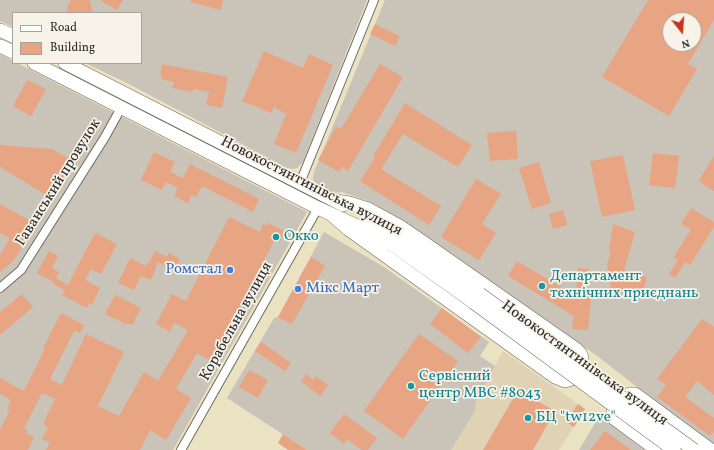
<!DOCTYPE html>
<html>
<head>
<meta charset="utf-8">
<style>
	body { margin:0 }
	#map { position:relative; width:714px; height:450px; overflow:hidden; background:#ebe2c2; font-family:Vollkorn,serif }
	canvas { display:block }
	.legend { position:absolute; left:12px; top:12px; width:130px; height:52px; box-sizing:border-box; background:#f7f3e8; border:1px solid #a5a39c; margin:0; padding:5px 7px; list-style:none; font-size:12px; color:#2b2b2b }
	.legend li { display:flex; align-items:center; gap:8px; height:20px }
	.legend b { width:20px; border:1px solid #a5a39c }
	.north { position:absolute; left:662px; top:12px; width:40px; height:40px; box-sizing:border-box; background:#f7f3e8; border:1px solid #a5a39c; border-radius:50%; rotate:163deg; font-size:11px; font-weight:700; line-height:16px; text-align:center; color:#2b2b2b }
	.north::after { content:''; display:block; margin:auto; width:14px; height:18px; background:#c8321e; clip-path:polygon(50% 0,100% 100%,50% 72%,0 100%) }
</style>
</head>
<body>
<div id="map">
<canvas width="714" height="450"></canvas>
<ul class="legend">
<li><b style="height:5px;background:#fff"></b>Road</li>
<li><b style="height:11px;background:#e8a584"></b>Building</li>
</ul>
<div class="north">N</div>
</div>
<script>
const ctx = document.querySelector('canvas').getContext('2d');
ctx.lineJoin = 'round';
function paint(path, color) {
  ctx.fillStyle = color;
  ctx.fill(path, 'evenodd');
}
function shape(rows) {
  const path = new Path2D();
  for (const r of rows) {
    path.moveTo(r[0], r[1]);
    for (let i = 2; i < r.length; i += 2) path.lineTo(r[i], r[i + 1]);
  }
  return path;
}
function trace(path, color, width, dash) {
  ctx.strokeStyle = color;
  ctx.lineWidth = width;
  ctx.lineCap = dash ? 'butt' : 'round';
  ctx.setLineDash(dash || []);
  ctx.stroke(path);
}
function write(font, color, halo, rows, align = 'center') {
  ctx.font = font + ' Vollkorn,serif';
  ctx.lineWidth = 3.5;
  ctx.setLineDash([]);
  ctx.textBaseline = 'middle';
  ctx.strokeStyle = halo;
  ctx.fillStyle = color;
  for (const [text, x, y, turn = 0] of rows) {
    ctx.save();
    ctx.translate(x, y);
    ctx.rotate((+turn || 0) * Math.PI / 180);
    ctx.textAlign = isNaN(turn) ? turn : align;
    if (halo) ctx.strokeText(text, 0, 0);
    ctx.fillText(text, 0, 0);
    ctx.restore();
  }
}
paint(shape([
	[503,351,585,409,559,450,451,450,475,411,476,401]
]), '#e0d2b4');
paint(shape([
	[0,0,367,0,303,162,297,168,293,169,287,168,129,84,85,63,141,63,141,13,13,13,13,27,0,21],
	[385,0,714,0,714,447,596,355,427,239,373,203,342,192,335,193,321,189,316,185,313,179,314,172],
	[670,20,694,20,694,44,670,44],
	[0,54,13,61,13,63,17,63,307,212,173,450,0,450],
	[324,232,384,267,489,342,480,356,495,366,476,401,475,411,451,450,307,450,227,398,274,318,278,317],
	[600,415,646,450,579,450]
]), '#c9c3b8');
paint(shape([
	[71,0,90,0,93,13,68,13,67,8],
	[100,0,123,0,117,10],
	[191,0,223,0,221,10,190,2],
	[648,0,714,0,714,20,688,64,697,69,669,116,602,77],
	[670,20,694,20,694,44,670,44],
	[375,24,400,36,395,46,370,34],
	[264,51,303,68,309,54,333,65,296,153,274,144,286,114,274,107,271,113,242,101],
	[162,64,228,77,222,108,206,105,209,92,194,89,193,92,172,88,174,82,161,79,162,75,160,74],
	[380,64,403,77,348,171,342,167,339,172,318,160,336,127,341,129],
	[27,80,46,89,31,116,13,106],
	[405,103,472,145,458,167,403,134,381,169,441,206,429,225,360,181,375,158,373,156],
	[516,131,518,159,490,161,487,133],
	[0,145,52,149,73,161,51,198,0,167],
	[154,152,175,162,170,172,183,178,190,164,259,199,253,212,202,186,196,197,192,195,188,203,174,196,178,188,166,182,162,190,141,180],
	[653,153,679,156,675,188,649,185],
	[623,155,635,210,602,217,590,161],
	[714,156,714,191,705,186,699,180],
	[539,162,551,203,532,209,519,168],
	[476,179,501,194,482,224,496,233,479,260,441,237],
	[0,204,36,224,14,260,0,272,0,255,10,238,0,233],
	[691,208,714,222,714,227,690,265,685,262,675,278,669,274,678,260,674,257,691,229,681,224],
	[563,210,567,225,553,229,549,214],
	[229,217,260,232,263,224,266,226,268,223,285,232,280,241,275,239,219,346,217,346,209,360,197,353,176,389,191,398,166,440,150,430,140,450,46,450,50,442,42,439,48,427,43,424,55,399,42,393,24,428,28,430,26,433,34,437,28,450,0,450,0,430,10,410,7,409,11,400,0,394,0,378,24,391,45,349,43,348,61,313,84,325,80,333,74,331,50,379,62,385,86,334,124,352,98,406,119,416,144,372,158,381,188,330,174,323,170,332,156,324,172,294,186,301],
	[613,224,635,232,624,270,647,277,641,297,611,288,607,265,611,252,609,250],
	[95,233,117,244,101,274,91,269,85,280,100,288,92,305,89,303,87,308,62,295,65,290,53,284,54,282,37,273,49,251,58,256,52,268,59,272,56,278,68,285],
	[155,251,167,257,169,253,180,259,174,270,158,262,151,280,141,276,134,290,118,283,130,258,146,266,147,262,149,263],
	[311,257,325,266,292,324,278,317],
	[517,261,576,296,578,268,589,269,587,288,592,289,588,330,572,329,574,316,508,276],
	[22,294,33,307,0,335,0,312],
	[115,295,141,308,133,324,126,324,105,314],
	[442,308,481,337,468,353,430,324],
	[702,319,714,327,714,395,697,381,685,397,714,418,714,432,710,436,657,397,666,385,657,379],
	[419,334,458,361,403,439,364,411],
	[261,342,291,363,285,371,255,351],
	[249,370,268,380,258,398,239,387],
	[306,374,313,380,316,376,328,385,320,396,301,381],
	[518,390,555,411,533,450,483,450],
	[578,404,585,409,574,427,566,422],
	[344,414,377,438,368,450,362,450,347,439,344,444,330,433],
	[605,431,631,450,590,450],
	[283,434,307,450,288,450,278,443]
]), '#e8a584');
const minor = shape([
	[300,183,374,0],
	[0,288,21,270,105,137,121,108],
	[181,450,318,208]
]);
const primary = shape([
	[0,30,13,36],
	[0,46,13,52],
	[34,63,318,208,374,234,390,243,473,302],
	[65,63,343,205],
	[332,215,348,229,555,377,565,381,572,379,576,377,580,371,582,362,582,358,580,353,576,349,420,240,401,227,368,209,349,203,336,201],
	[367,218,397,235,480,294],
	[657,450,615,419,613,410,615,405,620,398,630,394,635,394,711,450]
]);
trace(minor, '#6e6b60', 10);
trace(primary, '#6e6b60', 14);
trace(minor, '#fff', 8);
trace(primary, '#fff', 13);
const primaryBridge = shape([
	[480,294,694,450],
	[473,302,674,450]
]);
trace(primaryBridge, '#6e6b60', 14, []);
trace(primaryBridge, '#fff', 13);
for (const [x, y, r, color] of [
	[276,237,4,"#0f9aa8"],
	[230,270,4,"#3f7fe0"],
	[542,286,4,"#0f9aa8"],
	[298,289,4,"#3f7fe0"],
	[411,386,4,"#0f9aa8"],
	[528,418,4,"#0f9aa8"]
]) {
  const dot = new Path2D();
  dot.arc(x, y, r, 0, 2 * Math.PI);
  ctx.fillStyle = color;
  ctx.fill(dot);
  trace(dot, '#f7f3e8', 1.5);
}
write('15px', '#2b2b2b', '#f7f3e8', [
	["Гаванський провулок",59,183,-58],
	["Новокостянтинівська вулиця",311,187,27],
	["Корабельна вулиця",237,322,-61],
	["Новокостянтинівська вулиця",584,364,36]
]);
write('15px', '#0d838f', '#f7f3e8', [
	["Окко",284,237],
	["Департамент",550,277],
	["технічних приєднань",550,294],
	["Сервісний",419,377],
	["центр МВС #8043",419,394],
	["БЦ \"tw12ve\"",536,418]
], 'left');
write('15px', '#366cbe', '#f7f3e8', [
	["Ромстал",222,270],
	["Мікс Март",306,289,"left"]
], 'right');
</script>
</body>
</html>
